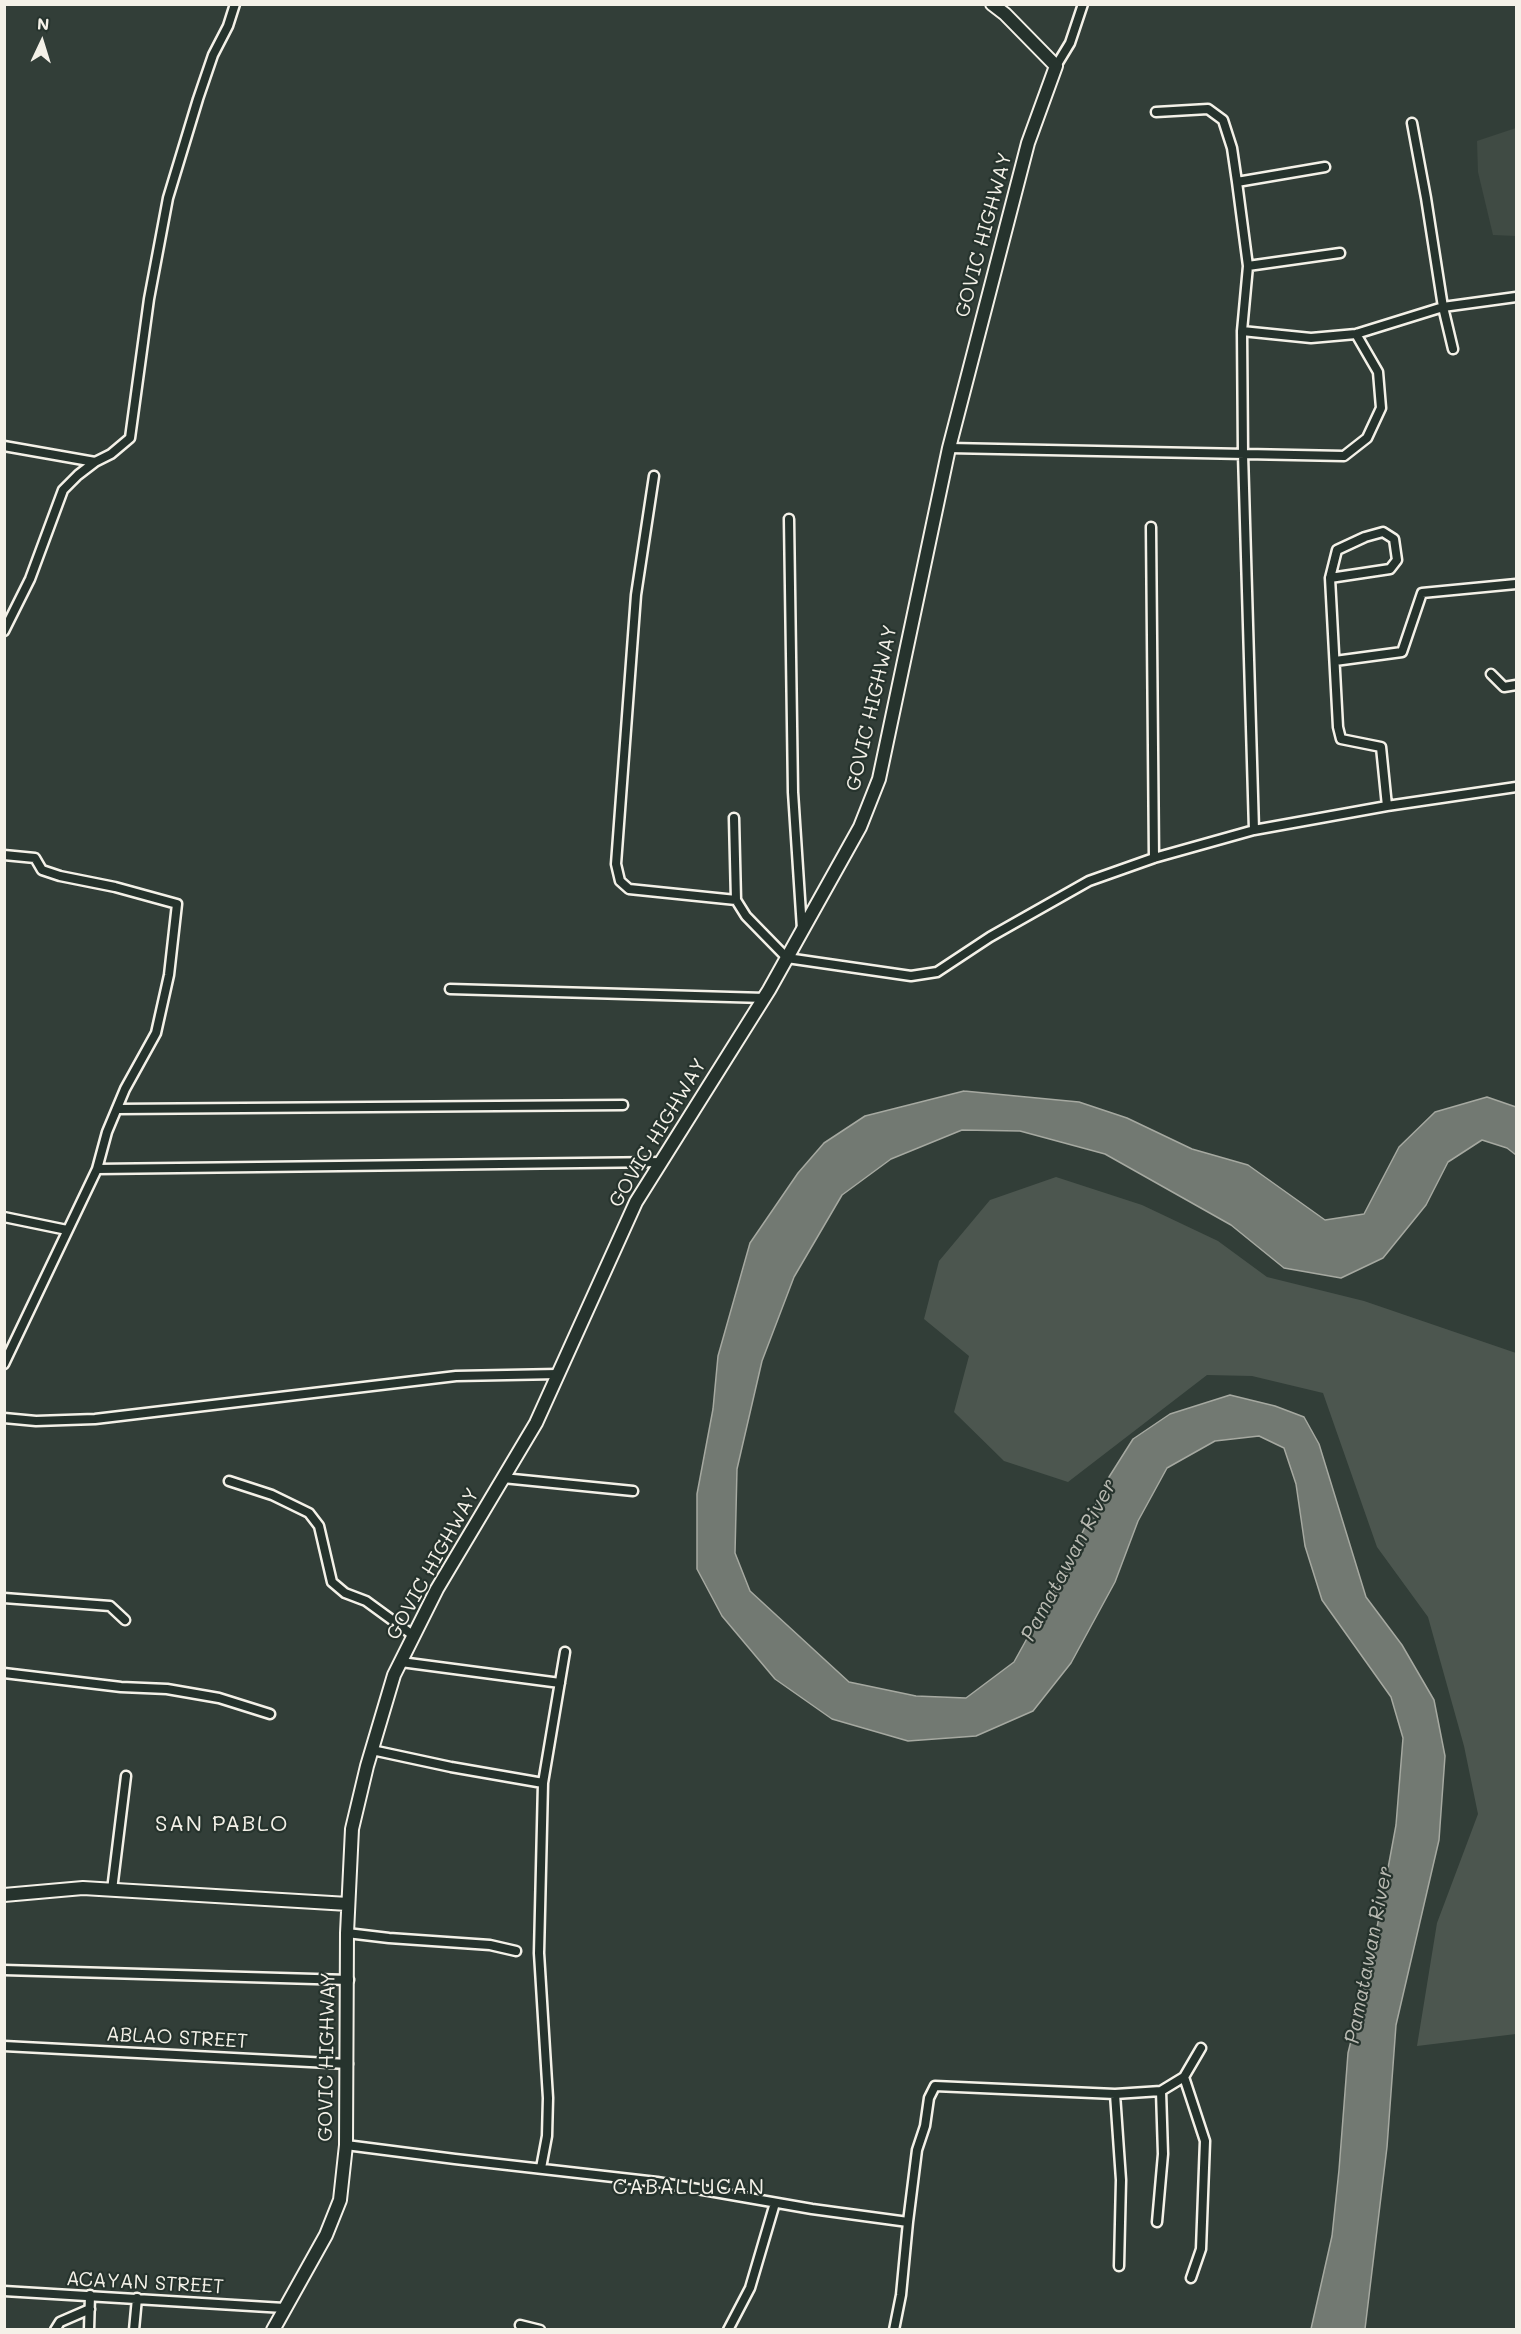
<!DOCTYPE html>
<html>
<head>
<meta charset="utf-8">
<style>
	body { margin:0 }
	#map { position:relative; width:1521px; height:2334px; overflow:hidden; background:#323e38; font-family:Mali,sans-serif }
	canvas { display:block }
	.frame { position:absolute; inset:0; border:6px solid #f4f1e8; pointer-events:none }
	.north { position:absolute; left:12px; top:12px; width:60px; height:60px; -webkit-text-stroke:4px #26332d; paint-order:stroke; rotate:4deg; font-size:16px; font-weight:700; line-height:24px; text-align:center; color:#f4f1e8 }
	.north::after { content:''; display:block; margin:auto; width:21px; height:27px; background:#f4f1e8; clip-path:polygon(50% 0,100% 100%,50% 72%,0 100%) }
</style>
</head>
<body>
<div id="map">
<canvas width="1521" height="2334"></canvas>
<div class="frame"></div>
<div class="north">N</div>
</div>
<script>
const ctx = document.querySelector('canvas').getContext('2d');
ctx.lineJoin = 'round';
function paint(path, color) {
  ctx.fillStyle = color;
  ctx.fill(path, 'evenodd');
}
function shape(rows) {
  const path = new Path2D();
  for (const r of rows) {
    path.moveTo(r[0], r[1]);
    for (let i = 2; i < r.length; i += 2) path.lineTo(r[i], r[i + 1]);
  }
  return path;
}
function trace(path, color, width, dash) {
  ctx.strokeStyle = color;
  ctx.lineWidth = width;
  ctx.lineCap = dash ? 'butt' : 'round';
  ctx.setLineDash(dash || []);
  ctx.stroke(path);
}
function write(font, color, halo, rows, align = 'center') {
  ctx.font = font + ' Mali,sans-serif';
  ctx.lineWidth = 4.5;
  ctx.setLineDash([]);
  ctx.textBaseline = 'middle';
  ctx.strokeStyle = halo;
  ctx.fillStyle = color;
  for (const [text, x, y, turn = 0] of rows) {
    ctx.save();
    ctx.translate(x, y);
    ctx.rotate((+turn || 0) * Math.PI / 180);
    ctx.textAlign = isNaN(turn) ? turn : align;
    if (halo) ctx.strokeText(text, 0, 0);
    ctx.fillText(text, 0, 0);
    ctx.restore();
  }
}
paint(shape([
	[1516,128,1516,236,1493,235,1478,172,1477,141]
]), '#404b44');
paint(shape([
	[1056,1177,1142,1205,1218,1241,1267,1277,1364,1301,1516,1353,1516,2034,1417,2046,1437,1923,1478,1814,1464,1746,1428,1617,1377,1547,1323,1393,1252,1376,1207,1375,1068,1482,1004,1461,954,1412,969,1356,924,1319,939,1261,990,1200]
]), '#4c564f');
const water = shape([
	[964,1091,1079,1102,1127,1118,1192,1149,1248,1165,1325,1220,1364,1214,1399,1147,1435,1112,1487,1097,1516,1107,1516,1155,1507,1148,1482,1140,1448,1162,1426,1205,1383,1258,1341,1278,1284,1268,1231,1225,1105,1154,1020,1131,962,1130,891,1159,842,1195,794,1277,762,1361,737,1469,735,1553,750,1591,849,1682,916,1696,966,1698,1014,1662,1061,1577,1109,1477,1133,1439,1170,1414,1230,1395,1275,1406,1304,1417,1319,1444,1366,1597,1402,1645,1434,1700,1445,1756,1439,1840,1396,2025,1387,2147,1365,2329,1311,2329,1332,2236,1339,2170,1348,2053,1371,1960,1396,1825,1403,1738,1391,1697,1322,1600,1305,1546,1296,1484,1284,1448,1259,1436,1215,1441,1167,1468,1138,1521,1115,1582,1071,1663,1033,1711,976,1736,908,1741,832,1719,775,1679,722,1616,697,1569,697,1494,713,1409,718,1356,750,1243,798,1173,824,1143,865,1116,964,1091]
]);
paint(water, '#727972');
trace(water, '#a6a9a1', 1.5);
const street = shape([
	[1056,66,1070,43,1083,4],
	[1156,112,1208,109,1223,120,1232,148,1237,182,1248,266,1242,331,1243,454,1254,830],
	[1412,123,1426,198,1443,307,1453,349],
	[1237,182,1325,167],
	[1248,266,1340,253],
	[1242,331,1311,338,1356,334,1443,307,1516,297],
	[4,446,95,462,111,454,130,438,149,299,168,198,198,99,213,55,228,26,235,4],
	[949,448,1344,456,1367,438,1381,408,1378,372,1356,334],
	[654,476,636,595,616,864,620,881,629,889,736,900],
	[789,519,793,792,802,929],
	[1151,527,1154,858],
	[1330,578,1390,569,1397,560,1394,539,1383,532,1365,537,1337,550,1330,578,1338,727,1341,739,1381,747,1387,806],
	[4,631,30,579,63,490,78,475,95,462],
	[1335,661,1402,652,1422,593,1516,584],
	[1491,674,1504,687,1516,685],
	[734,818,736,900,746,916,787,958,911,976,937,972,990,937,1089,881,1154,858,1254,830,1387,806,1516,787],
	[4,855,35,858,42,870,60,876,115,887,177,904,169,975,156,1033,125,1089,107,1132,97,1169],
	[450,989,765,998],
	[117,1109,623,1105],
	[4,1217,67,1230],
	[4,1364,97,1169,662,1162],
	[4,1418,36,1421,95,1419,456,1376,558,1374],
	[503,1478,633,1491],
	[229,1481,272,1495,309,1513,319,1526,332,1582,345,1593,366,1601,414,1636],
	[4,1598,110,1606,125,1620],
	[401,1662,560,1683],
	[4,1673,121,1687,167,1689,219,1698,270,1714],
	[372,1750,451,1767,543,1783],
	[112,1890,126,1776],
	[347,1933,389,1938,490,1945,516,1951],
	[4,1970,349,1980],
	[4,2046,348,2064],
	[1184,2077,1205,2141,1201,2249,1191,2278],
	[1115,2094,1121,2180,1119,2266],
	[346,2145,455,2159,657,2182,812,2209,908,2222,917,2150,925,2126,929,2098,935,2086,1115,2094,1161,2091,1184,2077,1201,2048],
	[541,2168,547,2136,548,2098,539,1953,543,1783,565,1652],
	[1157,2222,1163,2154,1161,2091],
	[4,2291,284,2308],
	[520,2325,540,2330],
	[55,2330,60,2322,90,2309],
	[89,2330,90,2295],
	[134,2330,137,2298],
	[728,2330,750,2288,775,2203],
	[894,2330,901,2295,908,2222]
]);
const secondary = shape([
	[4,1895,83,1888,348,1904],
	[273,2330,326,2235,340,2200,346,2145,347,1933,352,1829,367,1766,394,1675,437,1589,536,1423,636,1202,769,990,860,827,879,779,949,448,1028,143,1056,66,1005,14,992,4]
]);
trace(street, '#f4f1e8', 13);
trace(secondary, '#f4f1e8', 16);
trace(street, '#26332d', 8);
trace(secondary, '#26332d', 12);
write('20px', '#f4f1e8', '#26332d', [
	["GOVIC HIGHWAY",984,235,-75],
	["GOVIC HIGHWAY",872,708,-77],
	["GOVIC HIGHWAY",658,1133,-59],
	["GOVIC HIGHWAY",433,1564,-61],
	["ABLAO STREET",177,2038,3],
	["GOVIC HIGHWAY",327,2057,-89],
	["ACAYAN STREET",145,2283,3]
]);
write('italic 21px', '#babbb3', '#26332d', [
	["Pamatawan River",1069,1560,-62],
	["Pamatawan River",1369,1955,-79]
]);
ctx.letterSpacing = '1.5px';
write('21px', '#f4f1e8', '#26332d', [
	["CABALLUCAN",689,2188]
]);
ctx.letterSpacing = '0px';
ctx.letterSpacing = '1.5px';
write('22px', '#f4f1e8', '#26332d', [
	["SAN PABLO",222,1824]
]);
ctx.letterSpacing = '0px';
</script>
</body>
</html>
